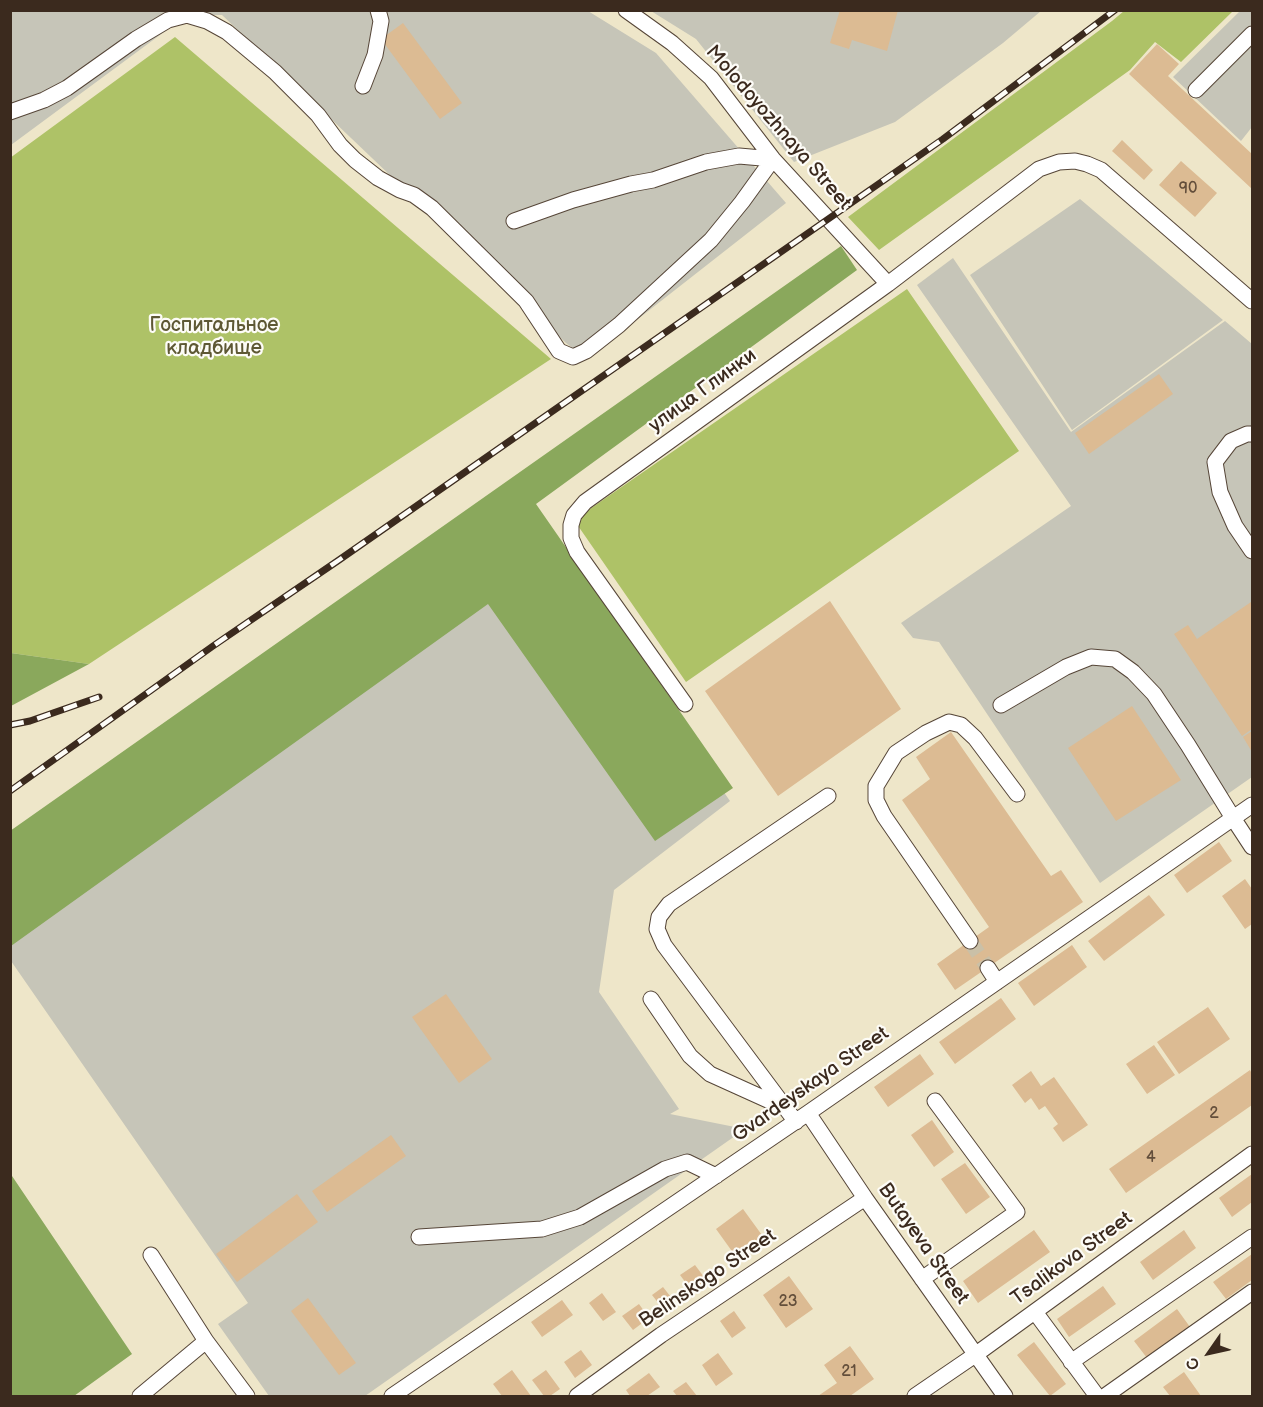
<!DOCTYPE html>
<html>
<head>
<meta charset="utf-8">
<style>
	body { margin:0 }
	#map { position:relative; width:1263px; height:1407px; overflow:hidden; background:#eee6c9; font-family:"Balsamiq Sans",sans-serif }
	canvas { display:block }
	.frame { position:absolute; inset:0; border:12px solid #3b2a1e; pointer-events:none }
	.north { position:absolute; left:1179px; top:1323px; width:60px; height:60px; -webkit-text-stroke:4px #fdfcf7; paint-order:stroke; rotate:236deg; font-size:16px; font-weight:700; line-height:24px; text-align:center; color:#3b2a1e }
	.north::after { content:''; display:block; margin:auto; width:21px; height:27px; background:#3b2a1e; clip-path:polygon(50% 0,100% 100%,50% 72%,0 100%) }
</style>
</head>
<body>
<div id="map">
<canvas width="1263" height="1407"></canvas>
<div class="frame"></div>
<div class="north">С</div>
</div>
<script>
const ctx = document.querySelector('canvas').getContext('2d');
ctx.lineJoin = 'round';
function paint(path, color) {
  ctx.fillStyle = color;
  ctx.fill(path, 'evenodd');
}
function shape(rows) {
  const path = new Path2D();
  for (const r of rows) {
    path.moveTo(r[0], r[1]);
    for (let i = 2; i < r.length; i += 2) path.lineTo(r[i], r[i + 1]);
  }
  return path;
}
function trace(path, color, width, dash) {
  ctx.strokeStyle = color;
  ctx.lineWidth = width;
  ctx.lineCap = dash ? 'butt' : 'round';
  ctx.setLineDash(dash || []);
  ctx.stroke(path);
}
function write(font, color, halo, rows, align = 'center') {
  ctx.font = font + ' "Balsamiq Sans",sans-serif';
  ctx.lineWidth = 4.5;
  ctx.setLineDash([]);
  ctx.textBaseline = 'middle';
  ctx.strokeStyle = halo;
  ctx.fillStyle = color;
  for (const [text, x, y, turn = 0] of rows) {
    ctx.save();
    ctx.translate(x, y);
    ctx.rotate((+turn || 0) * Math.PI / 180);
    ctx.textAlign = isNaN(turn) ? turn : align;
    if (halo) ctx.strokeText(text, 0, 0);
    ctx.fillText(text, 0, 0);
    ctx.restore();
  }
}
paint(shape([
	[11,11,588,11,656,53,786,203,587,359,566,343,222,15,187,15,11,145],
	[651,11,1041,11,1003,43,895,122,794,162,696,39],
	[1240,11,1252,11,1252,127,1241,141,1173,77],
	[1080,199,1223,320,1072,430,970,275],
	[953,258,1071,432,1225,321,1252,344,1252,777,1100,883,939,642,913,638,901,623,1071,506,917,285],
	[532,517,730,801,614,890,599,992,679,1109,670,1114,745,1129,365,1396,269,1396,218,1324,248,1303,11,961,10,900]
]), '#c6c5b8');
paint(shape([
	[1124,11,1233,11,1181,62,1155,42,1130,70,879,250,848,217,1112,21],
	[175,37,551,359,89,664,11,653,10,158],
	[907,289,1019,451,686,682,574,520]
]), '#aec267');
paint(shape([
	[841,246,857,270,536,504,733,788,655,841,488,604,11,946,10,831],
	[11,653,89,664,11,706],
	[10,1173,132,1354,74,1396,11,1396]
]), '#8aa85c');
paint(shape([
	[840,10,898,10,887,51,852,40,849,49,830,43],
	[403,23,462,103,440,119,381,39],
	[1157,44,1179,64,1168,76,1252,154,1252,189,1129,74],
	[1122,140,1153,170,1144,180,1112,151],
	[1181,161,1217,193,1195,217,1159,185],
	[1159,374,1173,394,1089,454,1075,433],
	[830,601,901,709,778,796,705,691],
	[1251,602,1252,604,1252,729,1242,736,1174,634,1188,625,1197,639],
	[1132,706,1181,780,1116,821,1068,748],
	[1252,731,1252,752,1243,737],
	[951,732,1051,876,1061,870,1083,902,955,990,937,964,989,927,902,800,930,779,916,757],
	[1219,842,1232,861,1187,893,1174,875],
	[1245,879,1252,889,1252,924,1245,929,1222,896],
	[1149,895,1165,915,1104,961,1088,941],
	[1072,945,1087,967,1034,1006,1018,983],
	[446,994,492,1059,459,1083,412,1017],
	[1001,998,1016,1019,955,1064,939,1042],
	[1208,1007,1230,1039,1179,1074,1157,1042],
	[1154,1045,1175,1075,1147,1094,1126,1064],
	[920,1054,934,1074,888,1107,874,1087],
	[1250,1070,1252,1074,1252,1105,1126,1193,1109,1169],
	[1031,1071,1041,1086,1054,1077,1088,1125,1063,1142,1053,1128,1058,1124,1045,1106,1039,1110,1031,1098,1025,1103,1012,1085],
	[932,1120,954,1152,934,1167,911,1135],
	[391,1135,406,1156,327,1212,312,1191],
	[965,1163,990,1197,966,1214,941,1179],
	[1252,1174,1252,1202,1232,1217,1219,1198],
	[297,1194,318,1222,237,1282,216,1254],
	[743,1209,767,1242,739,1261,716,1229],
	[1034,1230,1050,1252,978,1303,963,1281],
	[1184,1230,1196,1248,1153,1280,1140,1262],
	[1252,1254,1252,1280,1226,1299,1213,1282],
	[695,1265,707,1281,692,1291,680,1275],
	[789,1276,813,1309,786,1328,763,1295],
	[1103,1286,1116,1304,1069,1337,1057,1319],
	[663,1287,674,1301,663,1309,652,1295],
	[602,1293,616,1312,603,1321,589,1303],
	[308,1298,356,1363,339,1375,291,1311],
	[562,1300,573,1315,542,1337,531,1322],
	[639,1304,649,1318,633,1330,622,1316],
	[1177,1309,1190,1327,1147,1358,1134,1341],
	[734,1311,746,1328,732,1338,720,1321],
	[1034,1342,1066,1384,1050,1396,1017,1355],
	[850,1346,874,1379,850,1396,818,1396,837,1383,824,1365],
	[581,1350,592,1365,575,1378,564,1362],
	[718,1353,733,1374,716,1386,702,1365],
	[512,1370,531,1396,502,1396,493,1384],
	[546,1370,560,1389,550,1396,544,1396,532,1380],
	[1184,1372,1201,1396,1170,1396,1163,1387],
	[649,1373,660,1387,647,1396,630,1396,626,1390],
	[686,1382,697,1396,677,1396,673,1391]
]), '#dcbb93');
trace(shape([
	[970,941,988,968]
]), '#cac0a7', 15, [15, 8]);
const minor = shape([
	[626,10,672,43,711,78,773,159,888,284],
	[363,86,375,55,381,21,378,10],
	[1196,90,1252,34],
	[10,112,44,100,67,88,136,39,168,20,187,15,207,21,227,32,275,72,318,115,340,145,355,160,378,178,400,190,414,195,432,208,526,301,559,351,573,357,586,351,619,325,711,240,742,202,773,159],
	[514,221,573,200,631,184,653,180,706,162,739,156,773,159],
	[1252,434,1247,434,1231,441,1215,462,1220,492,1235,526,1252,551],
	[685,704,577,552,571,538,571,525,574,515,585,502,888,284,1039,169,1059,162,1075,161,1087,164,1101,170,1252,301],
	[1001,705,1066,667,1091,657,1115,659,1133,672,1154,694,1188,745,1233,818,1252,847],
	[970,941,884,816,876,800,876,786,896,753,926,733,949,722,961,725,975,738,1017,794],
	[988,968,997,982],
	[651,999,690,1056,710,1074,783,1107],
	[808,1113,865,1198,1005,1396],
	[796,1122,664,945,657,929,659,917,669,904,828,796],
	[419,1237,542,1229,580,1217,665,1169,687,1162,716,1176],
	[151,1255,206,1341,247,1396],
	[922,1279,1017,1212,935,1101],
	[1035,1312,1097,1396],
	[1071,1362,1252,1237],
	[140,1396,206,1341],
	[392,1396,808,1113,1252,805],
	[577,1396,661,1335,865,1198],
	[915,1396,975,1355,1252,1154],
	[1105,1396,1252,1292]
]);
trace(minor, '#564638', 17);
trace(minor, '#fff', 15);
const rail = shape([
	[10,725,30,721,99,697],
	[10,791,213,646,339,560,943,139,1115,10]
]);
trace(rail, '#3b2a1e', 7);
trace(rail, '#fdfcf7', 4.5, [14]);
write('16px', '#634e3b', null, [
	["90",1188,189],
	["2",1214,1114],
	["4",1151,1158],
	["23",788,1302],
	["21",849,1372]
]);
write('20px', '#3b2a1e', '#fdfcf7', [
	["Molodoyozhnaya Street",778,128,49],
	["улица Глинки",703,391,-36],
	["Gvardeyskaya Street",811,1085,-35],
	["Butayeva Street",923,1244,55],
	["Tsalikova Street",1072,1259,-36],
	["Belinskogo Street",708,1279,-34]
]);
write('20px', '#5e5834', '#fdfcf7', [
	["Госпитальное",214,326],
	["кладбище",214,349]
]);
</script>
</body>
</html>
